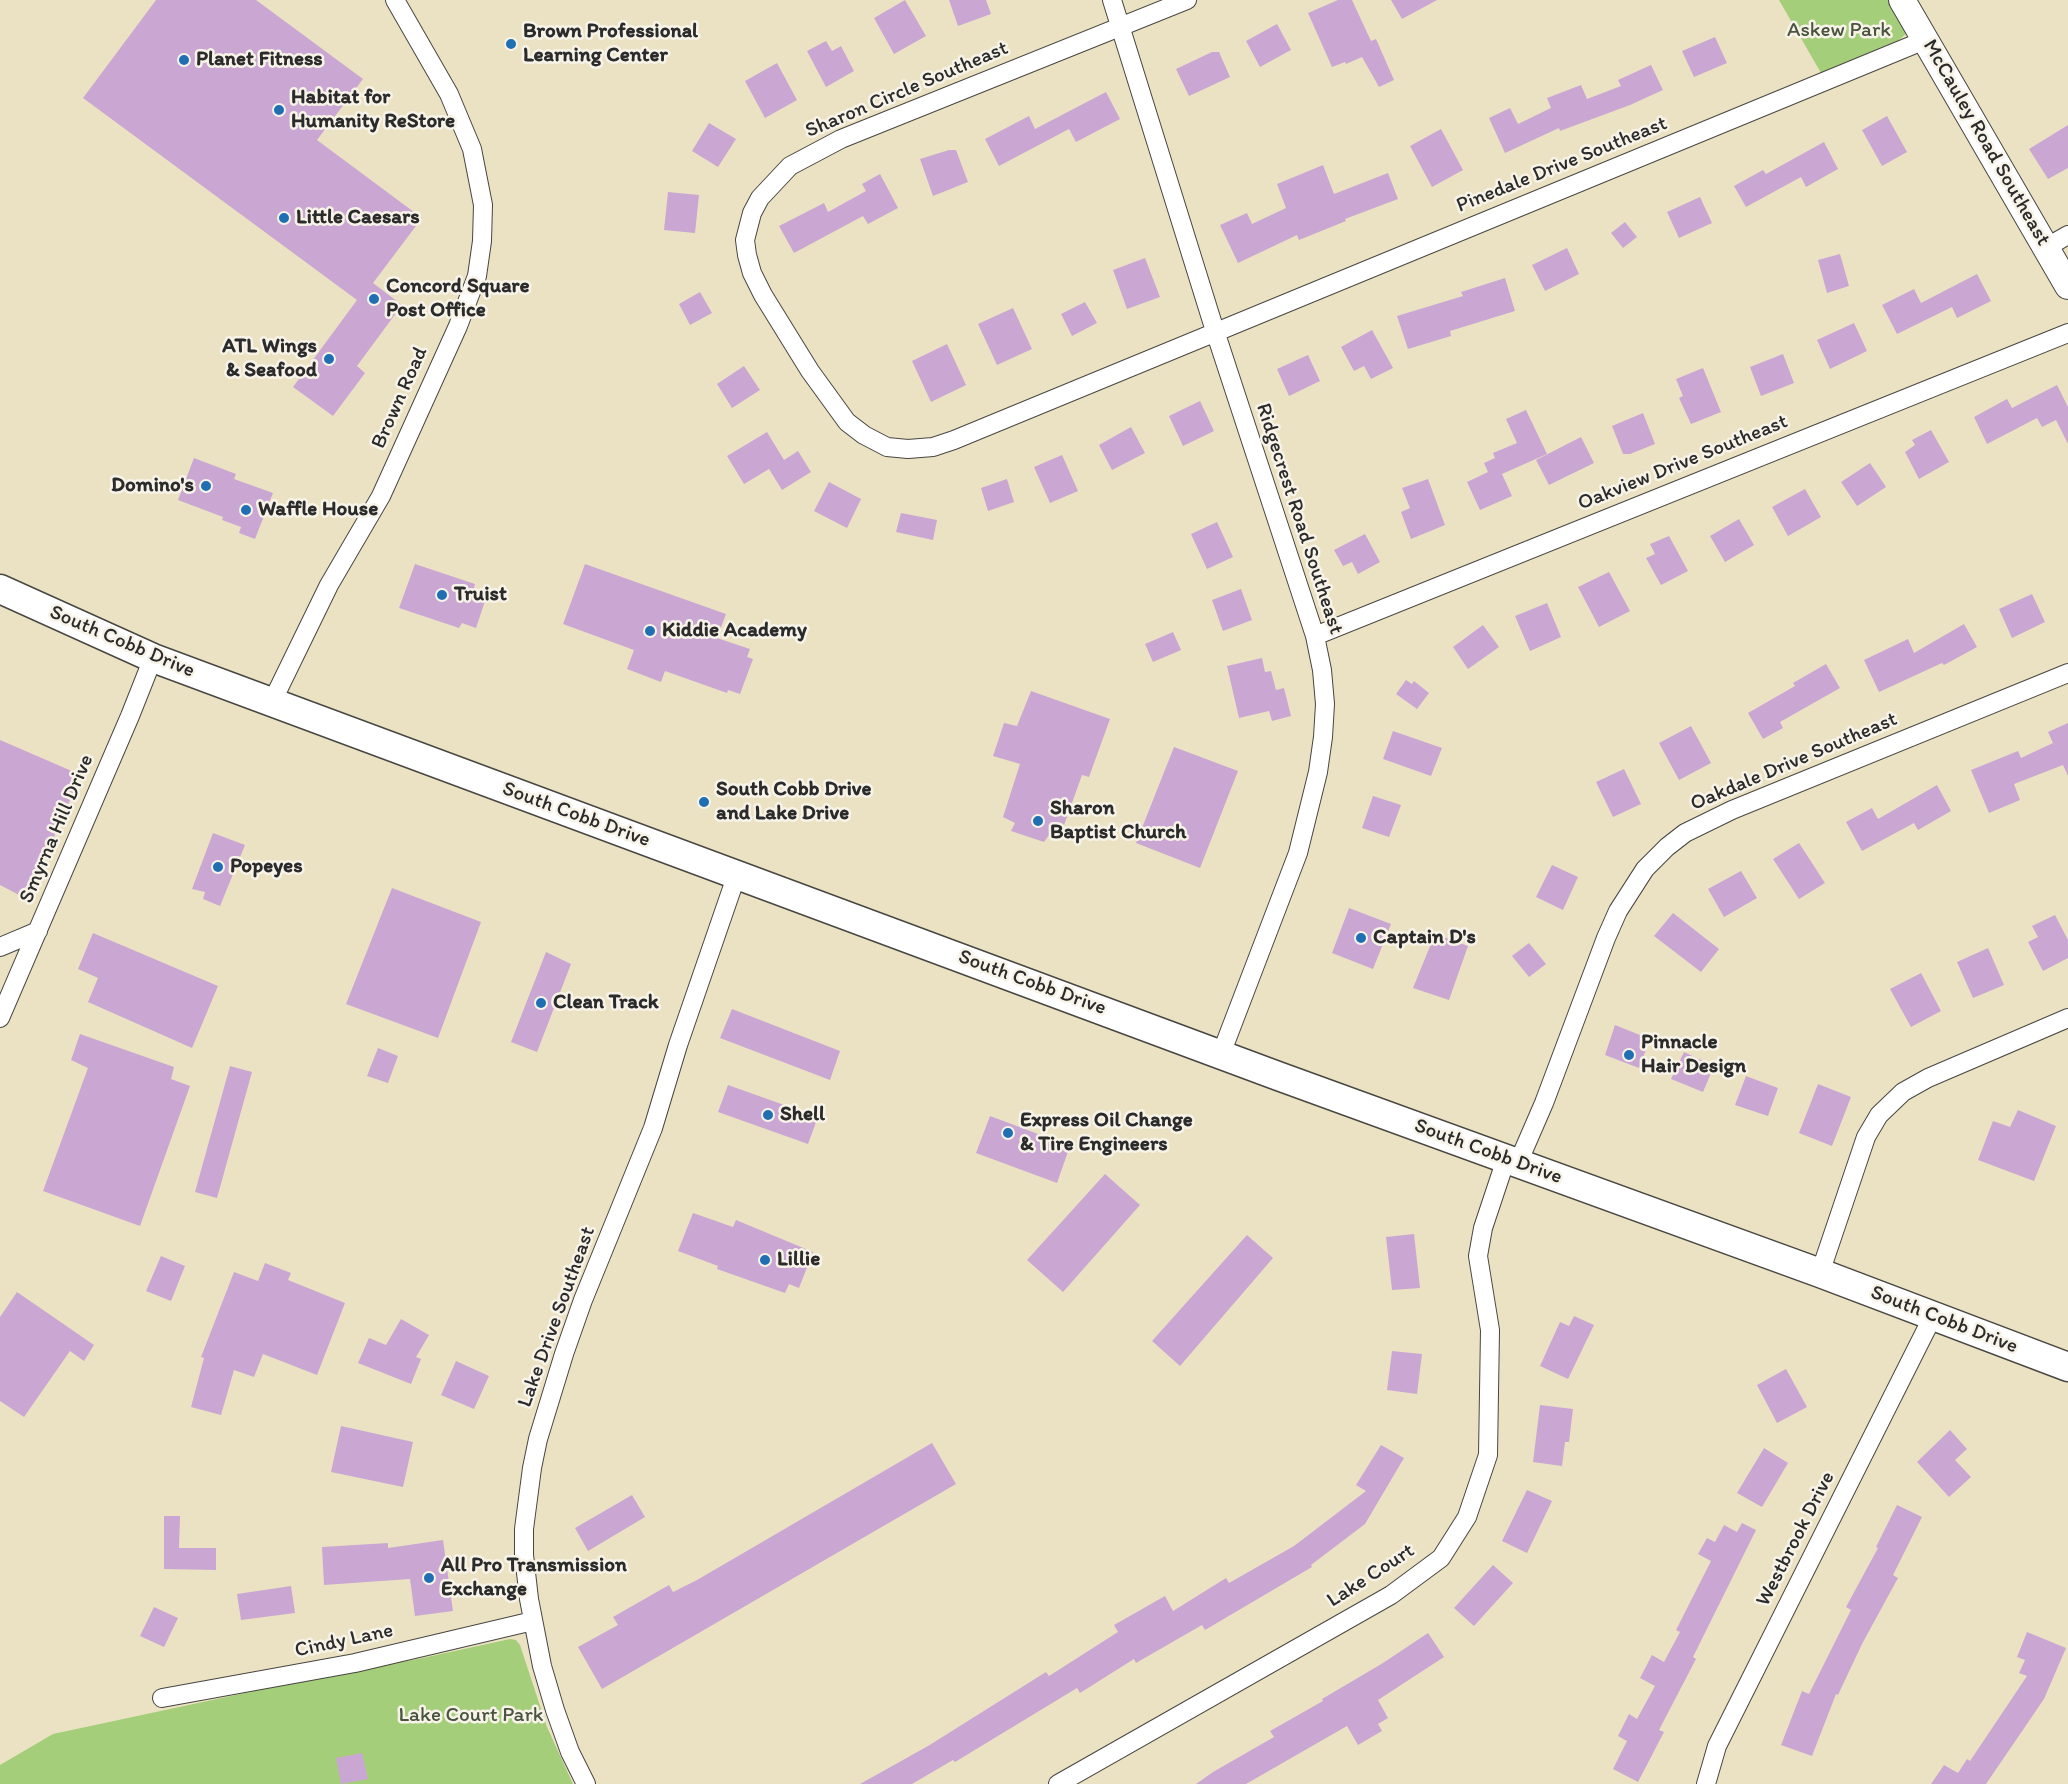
<!DOCTYPE html>
<html>
<head>
<meta charset="utf-8">
<style>
	body { margin:0 }
	canvas { display:block; background:#ebe2c3 }
</style>
</head>
<body>
<canvas width="2068" height="1784"></canvas>
<script>
const ctx = document.querySelector('canvas').getContext('2d');
ctx.lineJoin = 'round';
function paint(path, color) {
  ctx.fillStyle = color;
  ctx.fill(path, 'evenodd');
}
function shape(rows) {
  const path = new Path2D();
  for (const r of rows) {
    path.moveTo(r[0], r[1]);
    for (let i = 2; i < r.length; i += 2) path.lineTo(r[i], r[i + 1]);
  }
  return path;
}
function trace(path, color, width, dash) {
  ctx.strokeStyle = color;
  ctx.lineWidth = width;
  ctx.lineCap = dash ? 'butt' : 'round';
  ctx.setLineDash(dash || []);
  ctx.stroke(path);
}
function write(font, color, halo, rows, align = 'center') {
  ctx.font = font + ' Itim,sans-serif';
  ctx.lineWidth = 5;
  ctx.setLineDash([]);
  ctx.textBaseline = 'middle';
  ctx.strokeStyle = halo;
  ctx.fillStyle = color;
  for (const [text, x, y, turn = 0] of rows) {
    ctx.save();
    ctx.translate(x, y);
    ctx.rotate((+turn || 0) * Math.PI / 180);
    ctx.textAlign = isNaN(turn) ? turn : align;
    if (halo) ctx.strokeText(text, 0, 0);
    ctx.fillText(text, 0, 0);
    ctx.restore();
  }
}
paint(shape([
	[1779,0,1891,0,1908,32,1899,40,1821,73],
	[510,1639,516,1640,520,1645,547,1727,573,1784,0,1784,0,1765,53,1734,329,1675,418,1659]
]), '#a4ce7a');
paint(shape([
	[156,0,256,0,363,79,317,140,422,218,373,283,402,305,357,366,365,373,333,416,293,387,357,300,83,98],
	[905,0,926,36,894,54,874,18],
	[949,0,986,0,991,14,958,26],
	[1338,0,1352,0,1371,41,1376,39,1394,80,1379,87,1362,57,1346,64,1345,62,1332,67,1308,13],
	[1391,0,1437,0,1402,19],
	[1277,24,1291,50,1260,67,1246,41],
	[1715,37,1727,63,1694,77,1682,51],
	[826,41,832,51,841,46,854,71,826,87,807,51],
	[1212,52,1219,52,1230,77,1189,96,1176,69],
	[777,63,797,100,765,118,745,81],
	[1651,65,1663,90,1630,105,1560,131,1559,128,1505,153,1489,118,1510,108,1518,124,1551,108,1547,98,1581,85,1587,99,1621,86,1618,80],
	[1106,92,1120,119,1076,142,1069,129,999,166,985,139,1029,116,1035,129],
	[1887,116,1907,152,1882,166,1862,130],
	[709,123,736,139,718,167,692,151],
	[2068,125,2068,168,2048,179,2029,149],
	[1441,129,1463,170,1432,187,1410,146],
	[1824,142,1838,169,1806,187,1801,177,1746,207,1734,186,1763,170,1766,174],
	[949,150,956,150,968,182,933,196,920,159],
	[1323,165,1334,194,1388,173,1398,199,1345,219,1346,221,1299,240,1297,235,1238,263,1220,225,1247,213,1252,224,1286,208,1277,184],
	[880,174,898,208,868,224,863,216,794,253,779,226,824,203,828,212,866,191,862,184],
	[668,192,699,195,695,233,664,230],
	[1700,197,1712,223,1679,238,1667,212],
	[1625,222,1637,237,1623,248,1611,233],
	[1567,248,1579,274,1545,291,1532,265],
	[1840,254,1849,286,1827,293,1818,260],
	[1145,258,1160,297,1127,309,1113,270],
	[1977,274,1991,301,1957,318,1952,307,1897,334,1882,305,1914,289,1921,303],
	[1505,278,1515,311,1450,331,1451,336,1408,349,1397,316,1463,296,1461,292],
	[700,292,712,313,690,325,679,304],
	[1085,302,1097,323,1072,336,1061,314],
	[1013,308,1032,349,997,365,978,324],
	[1854,323,1867,351,1830,369,1817,340],
	[1372,330,1393,368,1371,379,1364,366,1354,371,1341,347],
	[947,344,966,385,931,402,912,361],
	[1783,354,1794,383,1761,396,1750,367],
	[1308,355,1320,381,1289,396,1277,369],
	[744,366,760,390,732,408,717,384],
	[1703,368,1721,412,1691,424,1679,398,1683,396,1676,379],
	[2057,385,2068,407,2068,444,2056,420,2042,427,2037,418,1987,444,1974,417,2007,399,2012,408],
	[1200,401,1214,431,1183,446,1169,416],
	[1526,410,1547,454,1502,474,1512,496,1480,510,1467,482,1488,472,1484,463,1495,458,1493,453,1517,443,1506,419],
	[1643,413,1655,444,1630,454,1623,454,1612,426],
	[1131,427,1145,453,1112,470,1099,445],
	[1931,430,1949,462,1919,479,1905,452,1915,445,1912,440],
	[767,432,784,460,798,451,811,472,782,490,769,469,744,484,727,456],
	[1581,437,1594,463,1549,485,1536,460],
	[1062,455,1078,491,1050,503,1034,467],
	[194,458,236,474,234,479,273,493,255,539,239,533,241,527,222,520,223,517,178,500],
	[1870,463,1886,487,1857,506,1841,482],
	[1007,479,1014,502,988,511,981,488],
	[1428,479,1445,525,1411,539,1401,512,1410,508,1402,488],
	[829,482,861,499,847,528,814,511],
	[1805,489,1821,517,1788,536,1772,507],
	[901,513,937,520,933,540,896,532],
	[1739,519,1754,545,1725,562,1710,536],
	[1217,522,1233,557,1207,569,1191,534],
	[1365,534,1380,562,1358,574,1352,562,1343,566,1334,550],
	[1669,536,1688,571,1661,585,1646,558,1655,554,1650,544],
	[415,564,475,584,473,592,486,598,476,628,462,623,459,628,399,608],
	[585,564,726,614,717,638,750,649,747,657,753,659,740,694,728,690,727,693,665,671,661,682,627,669,634,650,563,624],
	[1609,572,1630,611,1599,627,1578,587],
	[1241,589,1252,620,1223,631,1212,600],
	[2032,594,2045,622,2012,638,1999,609],
	[1547,603,1561,637,1530,651,1515,616],
	[1964,624,1977,647,1944,665,1942,663,1879,692,1864,660,1908,639,1914,653],
	[1483,625,1499,647,1468,669,1453,647],
	[1173,632,1181,650,1153,662,1145,644],
	[1262,658,1265,672,1271,671,1276,690,1284,688,1291,716,1272,721,1269,711,1239,718,1227,666],
	[1826,664,1840,688,1780,722,1783,728,1763,739,1748,713,1795,686,1793,683],
	[1406,680,1412,684,1414,681,1429,693,1417,709,1396,694],
	[1031,691,1110,719,1089,777,1082,775,1059,839,1049,835,1044,842,1011,831,1015,823,1003,817,1020,764,993,756,1004,723,1017,726],
	[2068,723,2068,776,2063,765,2014,784,2020,800,1989,813,1971,770,2018,751,2021,758,2053,743,2048,732],
	[1691,726,1711,763,1679,780,1659,743],
	[1393,731,1442,748,1431,776,1383,759],
	[0,740,81,775,27,899,0,885],
	[1174,747,1238,771,1200,868,1136,843],
	[1624,769,1641,804,1613,817,1596,782],
	[1937,785,1951,811,1918,830,1914,823,1862,851,1846,822,1872,808,1878,819],
	[1373,796,1401,805,1389,837,1362,828],
	[213,833,245,845,220,906,203,899,205,892,192,889],
	[1799,843,1825,883,1799,899,1773,859],
	[1552,865,1578,877,1563,910,1536,897],
	[1741,871,1757,898,1724,917,1708,889],
	[392,888,481,922,438,1038,346,1004],
	[1349,908,1391,924,1373,969,1332,953],
	[1673,913,1719,949,1701,972,1654,936],
	[2055,915,2068,940,2068,958,2043,971,2028,942,2038,937,2032,926],
	[93,933,218,986,192,1048,88,1002,98,978,78,969],
	[1435,934,1468,946,1449,1000,1413,988],
	[1529,943,1546,964,1529,977,1512,956],
	[1988,948,2004,985,1973,998,1957,962],
	[546,952,571,964,537,1052,511,1042],
	[1921,973,1941,1011,1911,1027,1890,989],
	[732,1009,840,1051,830,1080,720,1038],
	[1615,1025,1650,1039,1639,1068,1605,1055],
	[80,1034,174,1067,171,1079,190,1086,140,1226,43,1191,88,1068,71,1060],
	[378,1048,398,1056,388,1083,367,1076],
	[1684,1052,1714,1066,1703,1092,1671,1079],
	[230,1066,252,1072,217,1198,195,1192],
	[1746,1076,1778,1088,1768,1116,1735,1105],
	[1818,1084,1851,1097,1832,1146,1799,1133],
	[728,1085,818,1117,808,1144,718,1112],
	[2018,1110,2056,1126,2034,1181,1978,1160,1993,1121,2010,1127],
	[990,1116,1070,1146,1057,1183,976,1153],
	[1105,1174,1140,1205,1063,1292,1027,1260],
	[693,1213,733,1227,736,1220,813,1252,799,1288,789,1284,785,1293,717,1269,718,1266,678,1251],
	[1414,1234,1420,1288,1392,1290,1386,1237],
	[1247,1235,1273,1258,1180,1366,1152,1341],
	[161,1256,185,1266,171,1301,146,1291],
	[265,1263,291,1273,288,1280,345,1303,317,1375,263,1354,254,1377,234,1370,221,1415,191,1407,204,1358,201,1357,234,1272,258,1281],
	[17,1292,94,1345,84,1361,70,1351,24,1417,0,1401,0,1317],
	[1574,1316,1594,1325,1568,1379,1540,1366,1560,1322,1569,1326],
	[401,1319,429,1335,416,1357,421,1359,411,1384,358,1363,369,1338,386,1345],
	[1392,1351,1422,1354,1417,1394,1387,1390],
	[456,1361,489,1376,474,1409,441,1395],
	[1786,1369,1807,1407,1777,1423,1757,1385],
	[1540,1405,1573,1409,1569,1442,1565,1442,1562,1466,1533,1462],
	[341,1426,413,1442,403,1487,331,1472],
	[1950,1430,1967,1449,1955,1460,1971,1477,1949,1497,1917,1462],
	[932,1443,956,1484,602,1689,578,1647,618,1625,613,1617,669,1585,673,1592,697,1580],
	[1381,1445,1404,1458,1365,1524,1311,1565,1312,1567,1205,1630,1202,1625,1136,1663,1134,1659,1080,1693,1077,1688,955,1762,953,1760,912,1784,860,1784,928,1746,1046,1672,1049,1676,1118,1632,1114,1625,1165,1596,1173,1611,1226,1578,1229,1583,1294,1546,1366,1491,1356,1485],
	[1764,1448,1788,1463,1762,1507,1737,1493],
	[1527,1490,1552,1501,1527,1553,1502,1541],
	[632,1495,645,1517,588,1551,575,1528],
	[1897,1505,1922,1517,1893,1575,1898,1578,1862,1644,1838,1695,1836,1694,1812,1756,1781,1745,1802,1691,1809,1694,1851,1610,1846,1607,1878,1548,1876,1547],
	[164,1516,180,1516,179,1548,216,1548,216,1570,164,1569],
	[1742,1523,1756,1530,1693,1657,1696,1659,1659,1730,1664,1732,1638,1782,1613,1769,1627,1741,1618,1736,1629,1714,1637,1719,1655,1686,1640,1678,1652,1655,1664,1662,1680,1632,1676,1630,1711,1561,1698,1554,1707,1538,1715,1542,1724,1525,1737,1532],
	[443,1540,453,1611,415,1616,410,1579,324,1585,322,1547,388,1543,388,1548],
	[1493,1565,1513,1583,1474,1626,1454,1608],
	[291,1586,295,1613,241,1620,237,1594],
	[154,1607,178,1618,164,1647,140,1636],
	[2027,1632,2066,1648,2044,1699,1986,1784,1931,1784,1944,1765,1958,1773,1967,1759,1970,1761,2027,1676,2019,1673,2025,1660,2017,1657],
	[1428,1633,1444,1657,1378,1700,1388,1718,1378,1724,1382,1731,1358,1745,1347,1726,1246,1784,1196,1784,1213,1772,1274,1737,1270,1731,1323,1701,1322,1699,1383,1663],
	[362,1753,368,1779,341,1784,336,1758]
]), '#caa7d3');
const street = shape([
	[1112,0,1215,331,1315,636,1322,670,1325,704,1323,737,1318,772,1298,853,1221,1054],
	[1187,0,841,139,790,166,760,198,752,213,745,240,747,255,752,273,763,295,810,371,847,422,864,435,887,447,908,449,933,447,954,440,1925,40],
	[2047,247,2068,235],
	[1315,636,2068,333],
	[272,702,329,585,381,496,458,326,477,276,482,241,483,205,472,149,449,94,395,0],
	[0,947,38,931],
	[0,1018,130,716,153,658],
	[1518,1163,1544,1103,1606,938,1618,911,1645,869,1667,847,1685,833,1732,810,2068,673],
	[1820,1273,1866,1137,1879,1115,1903,1092,1928,1078,2068,1018],
	[162,1698,355,1663,533,1621],
	[586,1784,570,1752,555,1710,542,1666,529,1599,524,1555,524,1529,532,1468,538,1439,564,1354,583,1300,653,1128,678,1045,737,874],
	[1058,1784,1391,1595,1441,1558,1467,1517,1488,1455,1490,1330,1478,1256,1483,1228,1506,1159],
	[1706,1784,1717,1746,1933,1316]
]);
const secondary = shape([
	[1902,0,2068,286]
]);
const primary = shape([
	[0,589,153,658,1278,1076,1820,1273,2068,1367]
]);
trace(street, '#484642', 20);
trace(secondary, '#484642', 28);
trace(primary, '#484642', 31);
trace(street, '#fff', 18);
trace(secondary, '#fff', 26);
trace(primary, '#fff', 28);
for (const [x, y, r, color] of [
	[511,44,6,"#1f6fb2"],
	[184,60,6,"#1f6fb2"],
	[279,110,6,"#1f6fb2"],
	[284,218,6,"#1f6fb2"],
	[374,299,6,"#1f6fb2"],
	[329,359,6,"#1f6fb2"],
	[206,486,6,"#1f6fb2"],
	[246,510,6,"#1f6fb2"],
	[442,595,6,"#1f6fb2"],
	[650,631,6,"#1f6fb2"],
	[704,802,6,"#1f6fb2"],
	[1038,821,6,"#1f6fb2"],
	[218,867,6,"#1f6fb2"],
	[1361,938,6,"#1f6fb2"],
	[541,1003,6,"#1f6fb2"],
	[1629,1055,6,"#1f6fb2"],
	[768,1115,6,"#1f6fb2"],
	[1008,1133,6,"#1f6fb2"],
	[765,1260,6,"#1f6fb2"],
	[429,1578,6,"#1f6fb2"]
]) {
  const dot = new Path2D();
  dot.arc(x, y, r, 0, 2 * Math.PI);
  ctx.fillStyle = color;
  ctx.fill(dot);
  trace(dot, '#f7f3e8', 2);
}
write('21px', '#49543f', '#f7f3e8', [
	["Askew Park",1839,31],
	["Lake Court Park",471,1716]
]);
write('bold 21px', '#2b2b2b', '#f7f3e8', [
	["Brown Professional",523,32],
	["Learning Center",523,56],
	["Planet Fitness",196,60],
	["Habitat for",291,98],
	["Humanity ReStore",291,122],
	["Little Caesars",296,218],
	["Concord Square",386,287],
	["Post Office",386,311],
	["ATL Wings",317,347,"right"],
	["& Seafood",317,371,"right"],
	["Domino's",194,486,"right"],
	["Waffle House",258,510],
	["Truist",454,595],
	["Kiddie Academy",662,631],
	["South Cobb Drive",716,790],
	["and Lake Drive",716,814],
	["Sharon",1050,809],
	["Baptist Church",1050,833],
	["Popeyes",230,867],
	["Captain D's",1373,938],
	["Clean Track",553,1003],
	["Pinnacle",1641,1043],
	["Hair Design",1641,1067],
	["Shell",780,1115],
	["Express Oil Change",1020,1121],
	["& Tire Engineers",1020,1145],
	["Lillie",777,1260],
	["All Pro Transmission",441,1566],
	["Exchange",441,1590]
], 'left');
write('21px', '#2b2b2b', '#f7f3e8', [
	["Sharon Circle Southeast",907,90,-23],
	["McCauley Road Southeast",1986,143,60],
	["Pinedale Drive Southeast",1562,165,-22],
	["Brown Road",400,398,-66],
	["Oakview Drive Southeast",1683,463,-22],
	["Ridgecrest Road Southeast",1299,519,72],
	["South Cobb Drive",122,642,23],
	["Oakdale Drive Southeast",1794,762,-23],
	["South Cobb Drive",576,815,20],
	["Smyrna Hill Drive",57,829,-67],
	["South Cobb Drive",1032,983,20],
	["South Cobb Drive",1488,1152,20],
	["Lake Drive Southeast",557,1317,-70],
	["South Cobb Drive",1944,1320,21],
	["Westbrook Drive",1796,1539,-63],
	["Lake Court",1371,1576,-33],
	["Cindy Lane",344,1641,-12]
]);
</script>
</body>
</html>
